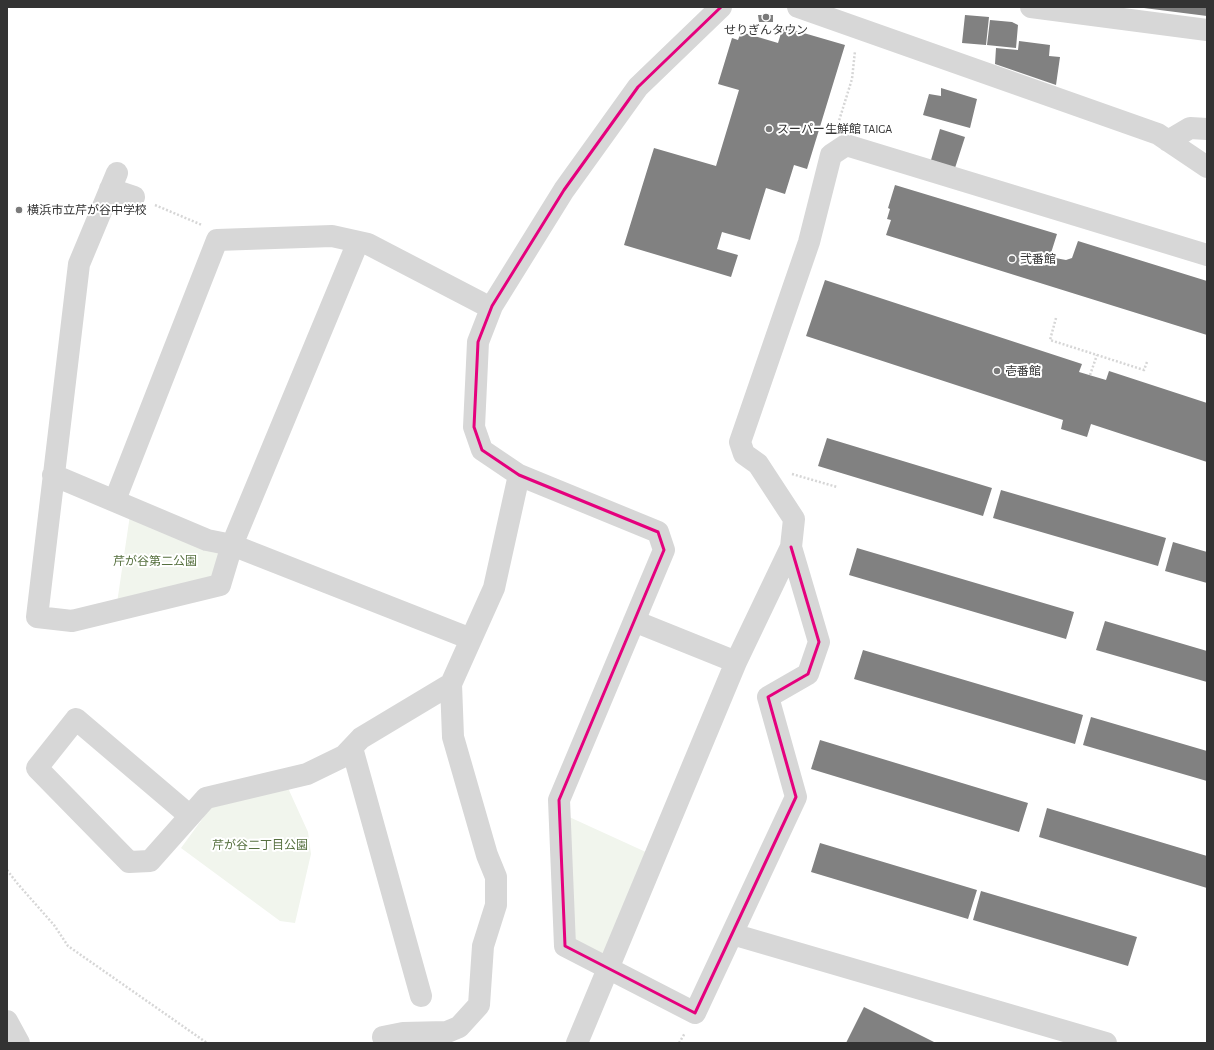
<!DOCTYPE html>
<html>
<head>
<meta charset="utf-8">
<style>
	body { margin:0 }
	#map { position:relative; width:1214px; height:1050px; overflow:hidden; background:#fff; font-family:"Alegreya Sans",sans-serif }
	canvas { display:block }
	.frame { position:absolute; inset:0; border:8px solid #333; pointer-events:none }
</style>
</head>
<body>
<div id="map">
<canvas width="1214" height="1050"></canvas>
<div class="frame"></div>
</div>
<script>
const ctx = document.querySelector('canvas').getContext('2d');
ctx.lineJoin = 'round';
function paint(path, color) {
  ctx.fillStyle = color;
  ctx.fill(path, 'evenodd');
}
function shape(rows) {
  const path = new Path2D();
  for (const r of rows) {
    path.moveTo(r[0], r[1]);
    for (let i = 2; i < r.length; i += 2) path.lineTo(r[i], r[i + 1]);
  }
  return path;
}
function trace(path, color, width, dash) {
  ctx.strokeStyle = color;
  ctx.lineWidth = width;
  ctx.lineCap = dash ? 'butt' : 'round';
  ctx.setLineDash(dash || []);
  ctx.stroke(path);
}
function write(font, color, halo, rows, align = 'center') {
  ctx.font = font + ' "Alegreya Sans","Noto Sans JP",sans-serif';
  ctx.lineWidth = 4;
  ctx.setLineDash([]);
  ctx.textBaseline = 'middle';
  ctx.strokeStyle = halo;
  ctx.fillStyle = color;
  for (const [text, x, y, turn = 0] of rows) {
    ctx.save();
    ctx.translate(x, y);
    ctx.rotate((+turn || 0) * Math.PI / 180);
    ctx.textAlign = isNaN(turn) ? turn : align;
    if (halo) ctx.strokeText(text, 0, 0);
    ctx.fillText(text, 0, 0);
    ctx.restore();
  }
}
paint(shape([
	[130,515,222,549,212,579,117,603],
	[288,788,308,832,311,854,295,923,280,921,181,848,211,807],
	[567,816,648,853,604,956,573,941]
]), '#f1f5ed');
paint(shape([
	[1144,7,1207,7,1207,16,1144,8],
	[758,15,773,15,773,22,759,22],
	[965,15,989,17,986,45,962,43],
	[990,20,1012,22,1018,25,1016,48,987,45],
	[783,27,845,45,807,169,794,165,785,194,766,188,750,240,722,232,717,249,738,255,731,277,624,245,654,148,716,166,739,90,718,84,732,38,738,40,741,32,778,43],
	[1019,41,1050,45,1049,56,1060,57,1056,85,995,64,996,48,1018,50],
	[941,88,977,99,970,128,923,115,929,94,941,96],
	[940,129,965,137,955,168,931,160],
	[895,185,1057,234,1051,253,1055,258,1066,260,1072,258,1078,241,1207,281,1207,335,886,235,891,220,887,219,890,209,888,208],
	[825,280,1082,364,1079,372,1106,380,1109,371,1207,403,1207,462,1091,424,1087,437,1061,429,1063,420,806,336],
	[827,438,992,488,983,516,818,466],
	[1001,490,1166,538,1158,566,993,518],
	[1173,542,1207,552,1207,583,1165,571],
	[857,548,1074,612,1066,639,849,575],
	[1105,621,1207,651,1207,682,1096,650],
	[863,650,1083,715,1075,744,854,679],
	[1091,717,1207,751,1207,781,1083,745],
	[820,740,1028,803,1019,832,811,769],
	[1047,808,1207,856,1207,888,1039,837],
	[820,843,977,890,968,919,811,872],
	[981,891,1137,937,1128,966,973,920],
	[864,1007,936,1043,846,1043]
]), '#818181');
trace(shape([
	[838,124,852,79,855,51],
	[155,205,202,225],
	[1056,318,1050,340,1144,370,1147,362],
	[1090,375,1097,355],
	[792,474,837,487],
	[7,870,17,883,54,925,68,946,207,1043],
	[679,1043,685,1033]
]), '#d6d6d6', 2.5, [2, 2]);
trace(shape([
	[721,7,638,87,564,190,492,306,478,342,474,427,482,450,519,475,658,532,664,550,559,800,565,946,695,1013,796,797,768,697,808,674,819,642,791,547],
	[798,7,1158,134,1207,167],
	[1031,7,1207,30],
	[1168,141,1190,128,1207,129],
	[117,173,79,264,37,617,72,621,220,585,232,545,358,242],
	[110,189,134,197],
	[53,475,207,540,232,545,471,639],
	[115,500,217,240,332,236,368,244,491,308],
	[634,621,736,662,791,547,794,519,758,464,744,454,740,442,809,242,831,155,846,145,1207,255],
	[352,748,421,996],
	[190,816,76,719,37,768,129,862,150,861,206,798,307,774,344,756,361,738,451,684,494,588,519,475],
	[732,934,1106,1043],
	[7,1021,19,1043],
	[385,1043,383,1037,403,1033,447,1032,459,1027,479,1005,483,946,496,905,496,877,487,855,453,737,451,684],
	[577,1043,736,662]
]), '#d7d7d7', 22);
trace(shape([
	[721,7,638,87,564,190,492,306,478,342,474,427,482,450,519,475,658,532,664,550,559,800,565,946,695,1013,796,797,768,697,808,674,819,642,791,547]
]), '#e5007d', 3);
for (const [x, y, r, color] of [
	[766,17,4,"#7a7a7a"],
	[769,129,4,"#7a7a7a"],
	[19,210,4,"#7a7a7a"],
	[1012,259,4,"#7a7a7a"],
	[997,371,4,"#7a7a7a"]
]) {
  const dot = new Path2D();
  dot.arc(x, y, r, 0, 2 * Math.PI);
  ctx.fillStyle = color;
  ctx.fill(dot);
  trace(dot, '#fff', 1.5);
}
write('12px', '#333', '#fff', [
	["せりぎんタウン",766,30,"center"],
	["スーパー生鮮館 TAIGA",777,129],
	["横浜市立芹が谷中学校",27,210],
	["弐番館",1020,259],
	["壱番館",1005,371]
], 'left');
write('12px', '#56703f', '#fff', [
	["芹が谷第二公園",155,561],
	["芹が谷二丁目公園",260,845]
]);
</script>
</body>
</html>
